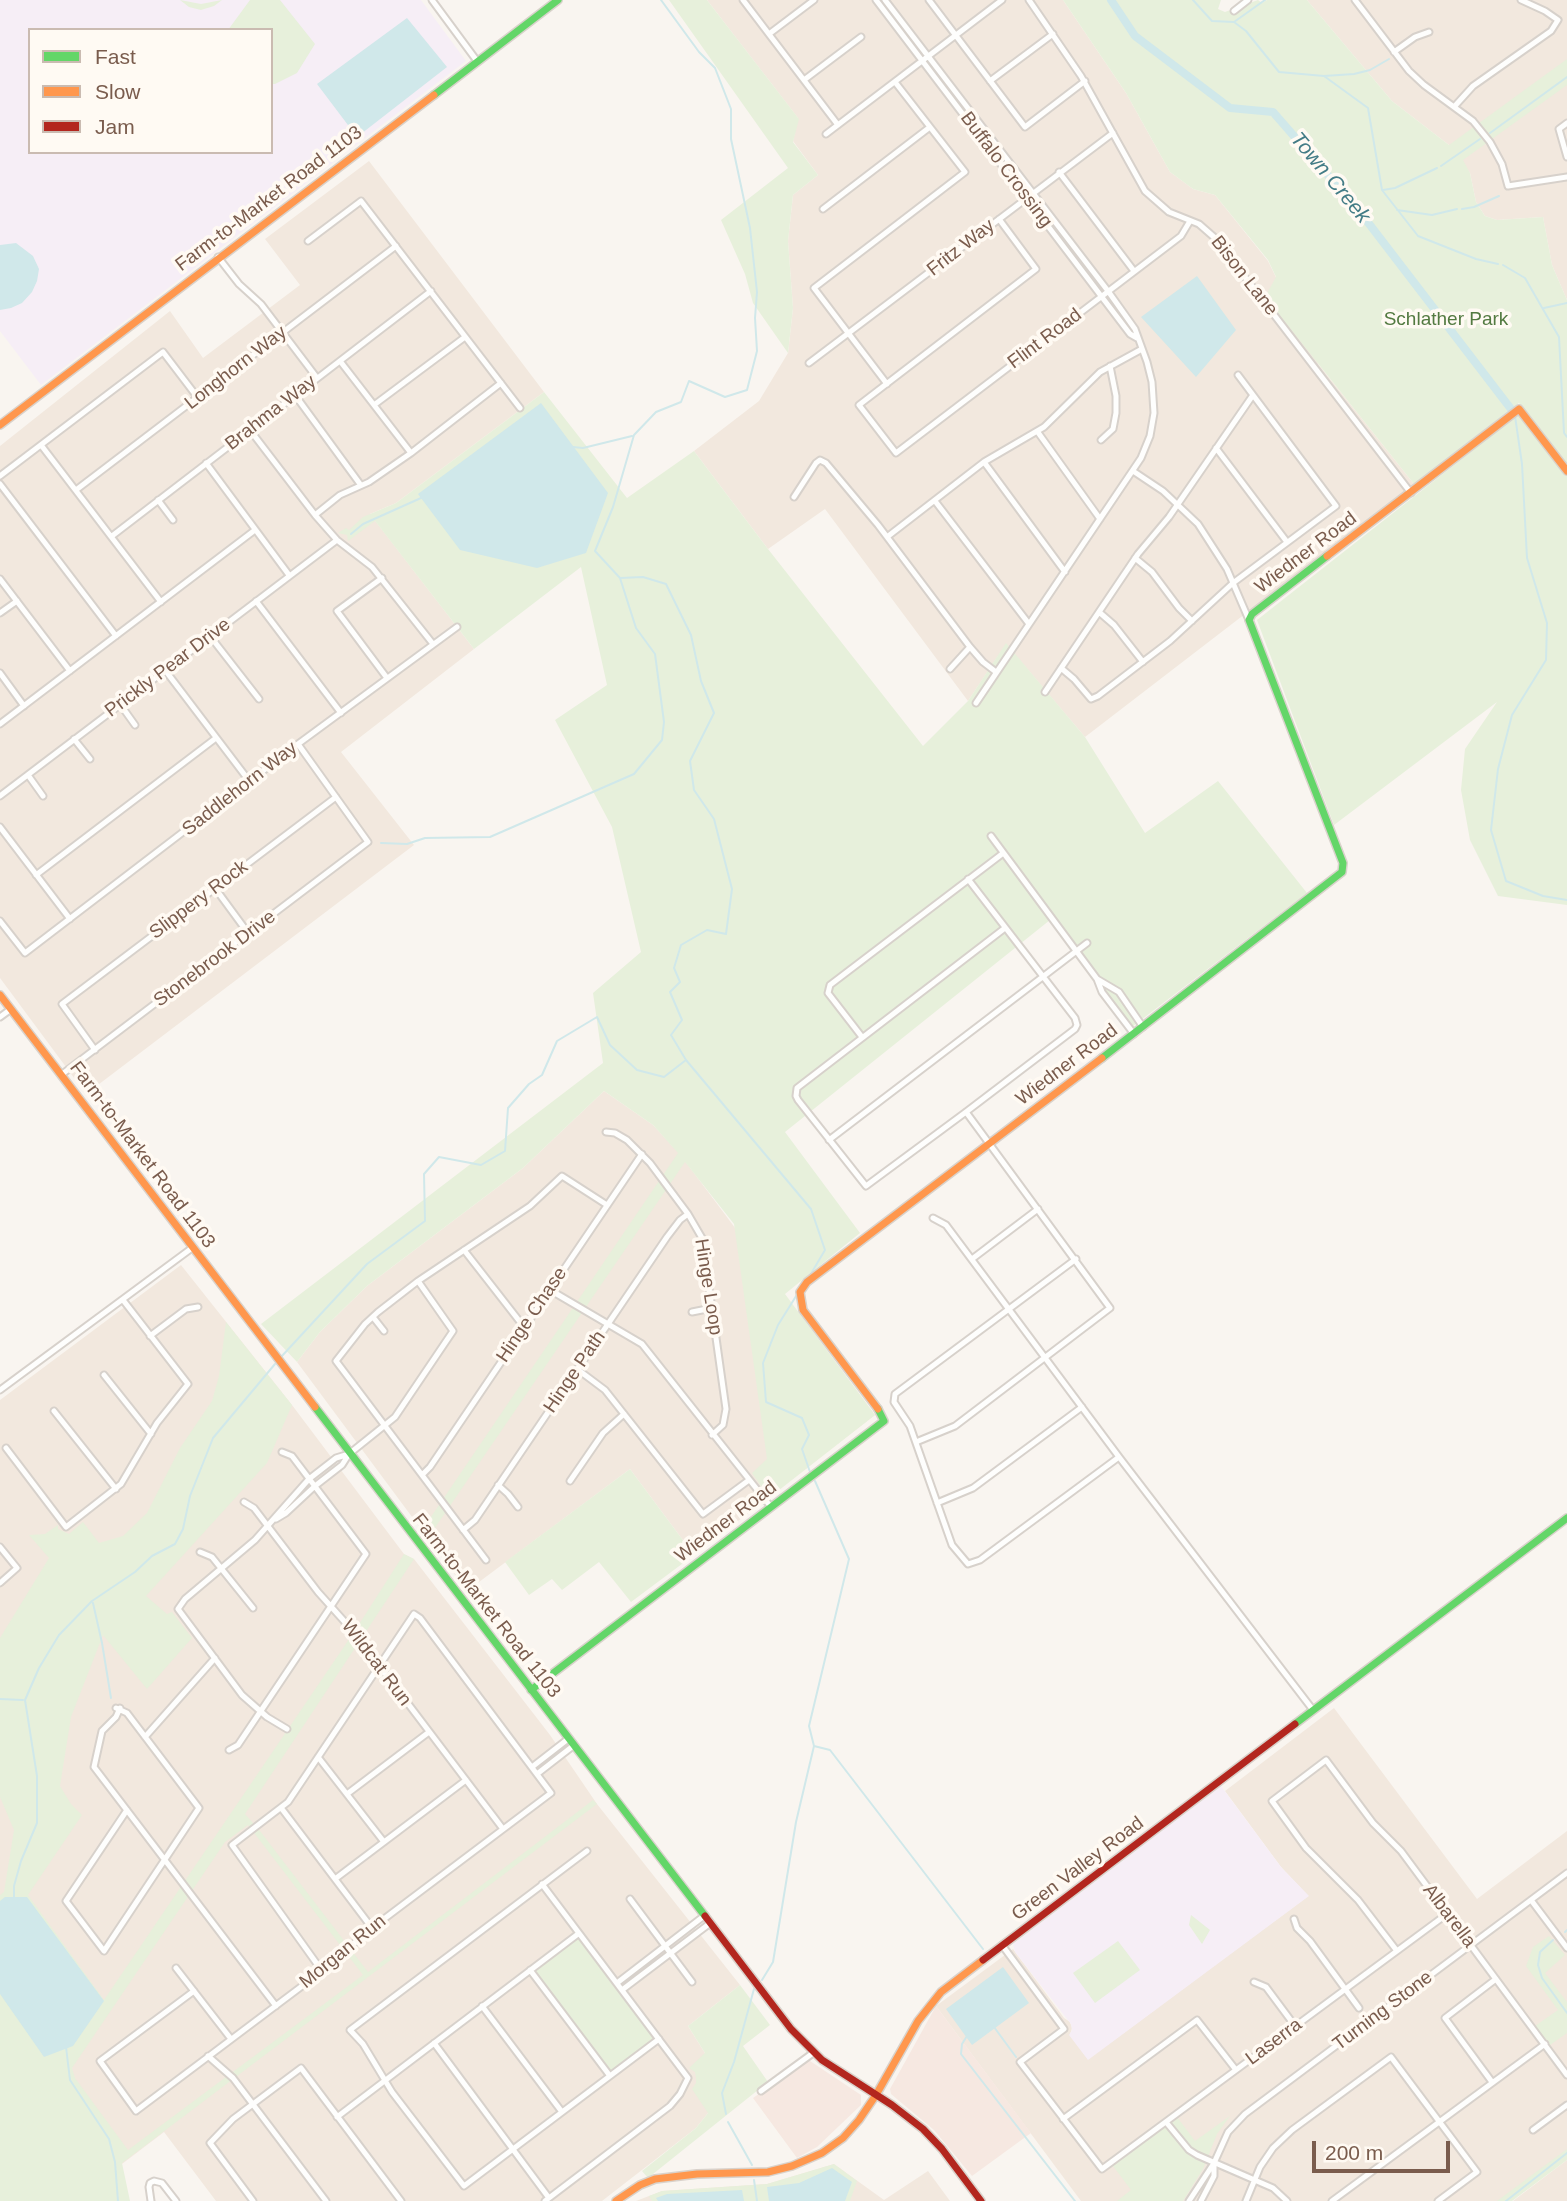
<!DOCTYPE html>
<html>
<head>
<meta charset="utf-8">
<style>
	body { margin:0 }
	#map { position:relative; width:1567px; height:2201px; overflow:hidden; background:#f9f5f0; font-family:Helvetica,sans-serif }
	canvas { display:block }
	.legend { position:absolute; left:28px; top:28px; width:245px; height:126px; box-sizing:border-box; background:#fffaf3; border:2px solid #cabbb1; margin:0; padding:9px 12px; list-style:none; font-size:21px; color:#7a5c4d }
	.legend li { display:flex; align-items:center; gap:14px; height:35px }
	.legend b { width:35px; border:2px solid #cabbb1 }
	.scale { position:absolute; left:1312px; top:2141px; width:138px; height:32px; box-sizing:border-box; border:4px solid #7a5c4d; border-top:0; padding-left:9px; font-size:21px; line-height:24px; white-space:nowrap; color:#7a5c4d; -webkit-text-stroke:5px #fffaf3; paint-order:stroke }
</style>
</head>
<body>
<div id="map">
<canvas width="1567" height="2201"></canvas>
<ul class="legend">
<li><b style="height:9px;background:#63d668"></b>Fast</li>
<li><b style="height:9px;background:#ff974d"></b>Slow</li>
<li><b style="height:9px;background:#b3261e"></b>Jam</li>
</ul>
<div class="scale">200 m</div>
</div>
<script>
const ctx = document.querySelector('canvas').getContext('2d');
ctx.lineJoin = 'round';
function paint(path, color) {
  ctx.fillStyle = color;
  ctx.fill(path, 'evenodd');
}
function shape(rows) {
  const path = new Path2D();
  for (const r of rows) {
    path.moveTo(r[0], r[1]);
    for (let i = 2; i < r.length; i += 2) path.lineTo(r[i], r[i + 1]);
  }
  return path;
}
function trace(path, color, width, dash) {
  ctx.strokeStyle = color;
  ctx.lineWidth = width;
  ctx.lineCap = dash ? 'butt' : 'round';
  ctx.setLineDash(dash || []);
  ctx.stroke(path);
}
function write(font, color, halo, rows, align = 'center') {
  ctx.font = font + ' Helvetica,sans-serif';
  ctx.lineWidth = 7;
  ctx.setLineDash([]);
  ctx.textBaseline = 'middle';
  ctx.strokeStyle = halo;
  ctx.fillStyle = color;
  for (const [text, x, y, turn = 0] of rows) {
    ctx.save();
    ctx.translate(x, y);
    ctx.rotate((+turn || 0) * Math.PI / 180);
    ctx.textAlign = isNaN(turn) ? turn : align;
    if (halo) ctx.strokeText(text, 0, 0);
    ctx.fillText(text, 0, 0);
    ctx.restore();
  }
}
paint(shape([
	[707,0,1063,0,1126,93,1170,172,1193,189,1215,195,1268,261,1319,365,1414,484,1085,737,1006,644,968,701,825,509,768,549,694,451,759,401,788,353,793,308,788,241,793,195,818,175,793,141,798,118],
	[1307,0,1567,0,1567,300,1552,265,1543,217,1497,220,1485,216,1476,202,1470,173,1449,145,1392,101],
	[369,161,544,392,396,503,370,514,474,649,341,752,414,845,86,1094,0,978,0,446,170,311,203,358,300,285,265,239],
	[604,1091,653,1125,679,1153,875,1415,694,1555,630,1469,467,1591,297,1362,320,1332,367,1286,523,1168],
	[181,1265,292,1405,404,1554,414,1559,550,1735,597,1804,740,1985,688,2026,718,2074,708,2113,696,2128,602,2201,216,2201,164,2132,122,2164,0,1998,0,1400],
	[1334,1708,1477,1899,1567,1831,1567,2154,1503,2201,1081,2201,936,2006,1013,1949,1064,2018,1070,2022,1072,2028,1070,2035,1088,2059,1308,1896,1281,1867,1225,1791],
	[1567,2160,1567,2201,1513,2201],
	[834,2164,884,2200,928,2171,950,2201,636,2201,662,2191,767,2184]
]), '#f2e8de');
paint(shape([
	[936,2006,1031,2133,972,2176,934,2130,891,2094,890,2089],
	[806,2061,810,2061,861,2095,861,2105,817,2147,797,2158,753,2098]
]), '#f6e8e1');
paint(shape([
	[0,0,421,0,466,61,41,385,0,331],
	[30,30,271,30,271,152,30,152],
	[1221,1786,1281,1867,1309,1896,1088,2060,1069,2035,1072,2030,1071,2024,1015,1952,1013,1944]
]), '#f6eef6');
paint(shape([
	[180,0,201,4,222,0,214,6,201,10,189,7],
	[250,0,280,0,315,44,297,73,275,84,271,84,271,30,228,30],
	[669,0,707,0,799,119,793,142,818,175,793,195,788,241,793,308,788,353,753,303,745,274,721,220,788,168],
	[1063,0,1221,0,1218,9,1225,12,1258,0,1262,3,1267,0,1307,0,1392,101,1449,145,1567,59,1567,85,1463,160,1470,173,1476,202,1485,216,1497,220,1543,217,1552,265,1567,300,1567,466,1519,403,1414,484,1265,297,1276,277,1268,260,1215,195,1193,189,1170,172,1126,93],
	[544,392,627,498,694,451,768,549,923,746,968,701,1006,643,1085,737,1145,833,1218,781,1307,893,1128,1030,1050,920,785,1132,860,1233,785,1294,875,1415,769,1498,752,1473,767,1459,734,1224,685,1162,428,1538,422,1530,678,1153,653,1125,604,1091,523,1168,367,1286,320,1332,297,1362,261,1324,603,1063,593,993,641,952,612,827,555,720,607,685,581,567,474,649,375,521,348,541,347,535,338,533,346,528,349,530,363,517,396,503],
	[1519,414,1567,475,1567,905,1498,896,1470,840,1461,790,1465,749,1497,702,1334,825,1257,620],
	[226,1322,292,1405,267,1463,146,1596,167,1614,172,1612,192,1638,147,1689,103,1635,71,1717,60,1786,71,1804,82,1815,28,1895,104,2000,356,1629,404,1554,414,1559,245,1814,260,1831,368,1972,593,1800,597,1804,122,2163,130,2201,0,2201,0,1895,4,1892,14,1830,0,1797,0,1638,49,1558,29,1535,45,1534,58,1525,58,1529,69,1534,83,1522,99,1543,123,1536,147,1513,180,1448,212,1401,219,1376],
	[248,1825,363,1975,128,2150,75,2078,72,2068,225,1842],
	[630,1469,694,1555,631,1602,599,1562,562,1590,552,1579,529,1595,505,1562],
	[1191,1915,1210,1930,1202,1944,1189,1925],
	[578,1934,659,2039,610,2076,530,1970],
	[1549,1936,1565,1955,1545,1973,1567,2002,1567,2033,1550,2045,1535,2026,1558,2010,1526,1966,1533,1947],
	[1118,1941,1140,1970,1095,2003,1073,1973],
	[740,1985,770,2025,743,2046,768,2082,648,2178,642,2171,696,2128,708,2113,692,2089,696,2083,696,2078,695,2072,689,2068,705,2053,688,2026],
	[1230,2116,1217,2134,1203,2169,1183,2201,1117,2201,1131,2190,1113,2166,1177,2117,1195,2141],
	[1567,2149,1567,2160,1512,2201,1497,2201],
	[834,2164,857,2181,850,2201,652,2201,649,2196,662,2191,767,2184]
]), '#e7f0db');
paint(shape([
	[407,18,447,67,357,137,317,84],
	[16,243,33,256,39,269,37,281,32,292,22,303,11,308,0,310,0,245],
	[1197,276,1236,330,1196,377,1141,317],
	[541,403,608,493,586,553,537,568,460,550,418,494],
	[5,1897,27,1897,104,2001,73,2046,44,2057,0,1994,0,1901],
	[1003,1967,1029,2003,972,2045,946,2009],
	[832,2168,852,2182,845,2201,769,2201,767,2187,799,2183],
	[742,2190,744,2201,658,2201,656,2198,667,2194]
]), '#d0e8ea');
trace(shape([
	[661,0,699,52,715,68,731,109,731,139,750,228,757,292,755,318,757,351,747,390,725,397,689,381,681,402,656,412,634,435,613,507,595,551,620,578,643,577,666,584,691,635,701,681,714,713,690,761,694,790,714,819,732,889,726,934,707,930,681,945,674,968,680,982,670,992,682,1020,671,1035,686,1060,811,1209,825,1250,809,1277],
	[1193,0,1212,21,1234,22,1246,31,1279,72,1324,76,1368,108,1382,190,1418,236,1476,259,1498,264],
	[1234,22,1265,0],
	[1324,76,1354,74,1370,70,1389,59],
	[1490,133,1567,77],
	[1441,166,1480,139],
	[1383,190,1395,188,1437,168],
	[1462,209,1474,207,1499,196],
	[1397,210,1432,215,1457,209],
	[1503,265,1525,278,1559,337,1564,433,1567,437],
	[1544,308,1567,303],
	[1515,416,1522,464,1527,558,1547,623,1546,660,1512,715,1498,769,1491,830,1506,881,1543,896,1567,900],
	[573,447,583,448,632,436],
	[351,534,363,524,421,498],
	[381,843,407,844,425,838,490,837,634,774,662,740,664,722,655,654,636,628,620,578],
	[798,1293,778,1325,763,1363,766,1402,802,1418,809,1435,802,1449,810,1472],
	[281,1357,367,1264,425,1221,424,1174,439,1157,481,1165,505,1151,508,1108,529,1084,542,1075,557,1041,597,1017,610,1045,637,1070,664,1077,686,1060],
	[93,1603,102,1643,111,1698],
	[0,1699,23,1700],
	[814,1746,830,1750,983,1949],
	[14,1898,14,1886,21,1861,37,1823,37,1776,25,1700,39,1668,59,1635,92,1601,135,1572,152,1556,175,1544,183,1529,190,1496,213,1438,275,1364],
	[1565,1932,1567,1930],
	[1553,1940,1540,1952,1538,1965,1542,1978,1567,2013],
	[762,1980,773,1962,796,1822,814,1746,809,1726,849,1559,815,1481],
	[994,2027,1016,2057],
	[967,2036,962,2044,961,2054,1075,2201],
	[66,2047,70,2080,109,2139,115,2162,118,2201],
	[726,2114,722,2093,734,2062,754,1989],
	[728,2122,752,2165],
	[754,2180,757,2201],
	[1506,2201,1567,2153]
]), '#d0e8ea', 2);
trace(shape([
	[1111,0,1135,36,1230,108,1273,112,1360,212,1511,409]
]), '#d0e8ea', 8);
const street = shape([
	[432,0,477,61],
	[743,0,838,125],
	[876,0,1130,334,1137,338],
	[885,0,1108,291,1135,329,1147,362,1152,382,1154,413,1150,436,1141,458,976,703],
	[929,0,1025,127,1085,81],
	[1029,0,1081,76,1145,191,1169,212,1199,224,1215,238,1411,493],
	[1355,0,1409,71,1424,85,1473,121,1490,142,1502,164,1508,186,1567,177],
	[1234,11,1248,0],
	[769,34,814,0],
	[1394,52,1415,37,1429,32],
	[804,80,861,37],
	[990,81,1053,34],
	[1454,107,1473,86,1551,31,1558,20,1545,11,1521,0],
	[1567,123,1559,129,1567,157],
	[826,134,1002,0],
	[1059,172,1134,271],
	[823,209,930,127],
	[999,219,1036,269,859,405,896,453,1181,236,1190,221],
	[308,241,361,201,520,408],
	[218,257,239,284,261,304,317,378],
	[340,361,411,453],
	[809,363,1113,133],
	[887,384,814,288,965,172,895,82],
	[295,395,360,484],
	[374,405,465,337],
	[250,430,315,515,337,540,372,567,433,644],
	[1037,431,1100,519],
	[1101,440,1113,429,1116,413,1116,396,1110,366],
	[41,445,161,602],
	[1216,448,1287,542],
	[984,462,1065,572],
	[206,463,289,575],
	[1133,471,1163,491,1198,524,1227,569,1249,620],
	[0,476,163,352,198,398],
	[0,484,116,636],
	[76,490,396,246],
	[794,497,816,463,820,460,826,463,878,525,970,647,983,662,996,672],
	[158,500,173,520],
	[935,501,1029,624],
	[315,515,340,495,369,482,411,453,501,383],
	[112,536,431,291],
	[887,537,984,462,1044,427,1100,372,1142,349],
	[1135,558,1152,572,1179,608,1192,621],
	[382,578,337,611,387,678],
	[0,579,70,671],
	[256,601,341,713],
	[1099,612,1114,625,1143,662],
	[0,613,17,601],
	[210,636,259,699],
	[1061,668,1074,679,1091,699,1098,696,1170,641,1233,583,1336,506,1238,375],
	[950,669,970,647],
	[165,670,250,782],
	[0,673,24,706],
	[1045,692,1138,554,1169,517,1253,395],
	[120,704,135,725],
	[0,724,255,530],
	[74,739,90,759],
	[28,775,43,796],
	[0,796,337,540],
	[0,827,70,919],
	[991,836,1097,979,1102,992,1134,1034],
	[36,875,216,738],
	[968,879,1075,1018,1077,1025,1075,1029,966,1112,866,1186,798,1100,796,1096,797,1088,1005,928],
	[215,888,248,933],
	[0,921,25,953,298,744,457,627],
	[1097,979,1119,992,1143,1027],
	[0,1017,11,1009],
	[862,1037,828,993,830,985,1002,854],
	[95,1050,62,1004,336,797],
	[61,1075,368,842,298,744],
	[606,1132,615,1133,627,1140,650,1163,688,1214,702,1238,726,1409,723,1425,712,1435],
	[829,1140,1087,943],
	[933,1218,946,1225,1119,1457,1313,1710],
	[464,1250,524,1327],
	[972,1259,1038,1209],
	[1076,1259,895,1394,894,1402,910,1426,952,1545,968,1564,980,1560,1119,1457],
	[550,1290,642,1344,771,1507],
	[692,1312,712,1308],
	[373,1317,384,1331],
	[150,1336,186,1309,198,1307],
	[577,1369,605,1390,703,1514,749,1480],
	[104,1375,151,1434],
	[0,1390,192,1248],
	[54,1411,116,1489],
	[916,1442,955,1426,1110,1308,966,1112],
	[6,1448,66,1527,121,1484,157,1423,188,1384,123,1300],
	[422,1475,430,1467,642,1154],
	[570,1481,603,1433,624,1414],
	[498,1485,508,1494,518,1507],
	[244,1502,254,1508,318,1592,353,1631,503,1829],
	[937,1503,973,1488,1082,1407],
	[276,1519,286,1513,315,1486,342,1465,349,1454,395,1417,453,1331,418,1281],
	[463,1530,475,1520,667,1237,680,1220,688,1214],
	[0,1547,17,1568,0,1583],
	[200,1552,212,1557,253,1608],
	[486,1560,336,1361,365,1324,378,1312,418,1281,530,1206,562,1176,607,1205],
	[116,1708,127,1713,199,1808,104,1951,66,1901,127,1810],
	[120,1708,116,1717,102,1731,94,1767,276,2006],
	[287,1729,267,1717,242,1695,178,1609,185,1599,255,1540,309,1479,336,1458,349,1454],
	[145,1737,215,1658],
	[229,1750,238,1745,366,1554,292,1456,282,1452],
	[318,1757,384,1842],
	[532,1767,568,1739],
	[537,1774,573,1746],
	[347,1794,429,1732],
	[282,1809,372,1928],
	[587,1851,350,2030,363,2044,392,2092,464,2186,659,2039],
	[335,1879,466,1780],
	[542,1884,688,2078,680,2094,670,2106,545,2201],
	[630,1899,692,1982],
	[1531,1900,1567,1948],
	[1294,1919,1297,1928,1310,1941,1359,2008],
	[1002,1945,1064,2029,1020,2062,1102,2169,1447,1914],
	[1397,1951,1358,1900,1306,1848,1272,1801,1326,1760,1373,1823,1401,1851,1567,2075],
	[176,1968,231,2039],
	[530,1970,610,2076],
	[1254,1982,1266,1987,1295,2026],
	[617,1983,704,1916],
	[622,1990,709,1924],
	[194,1991,100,2061,136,2111,322,1971,372,1928,551,1793,420,1618,414,1614,288,1802,232,1845,322,1971],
	[482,2006,562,2112],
	[434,2043,549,2198],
	[208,2056,233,2078,326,2201],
	[1492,2082,1445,2018,1496,1979],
	[761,2091,813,2053],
	[337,2117,578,1934],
	[1063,2119,1197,2020,1236,2070],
	[1166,2122,1189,2150,1197,2155,1273,2188,1287,2201],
	[1533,2130,1567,2105],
	[151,2201,149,2187,150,2183,154,2181,162,2183,176,2201],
	[253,2201,210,2143,233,2119,301,2068,401,2201],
	[1189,2201,1214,2163,1228,2132,1245,2114,1567,1873],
	[1201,2201,1214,2176,1214,2163],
	[1246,2201,1260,2167,1273,2148,1292,2130,1391,2057,1477,2172,1438,2201],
	[1332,2201,1545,2044]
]);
const fast = shape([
	[434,95,558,0],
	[1102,1058,1342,872,1343,863,1249,620,1252,614,1327,556],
	[315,1407,705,1916],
	[531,1690,884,1421,878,1409],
	[1295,1724,1567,1518]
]);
const slow = shape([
	[0,425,434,95],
	[1327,556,1519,409,1567,471],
	[0,995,315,1407],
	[878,1409,803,1310,800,1292,807,1282,1102,1058],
	[616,2201,640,2185,655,2179,697,2174,768,2172,792,2166,822,2153,843,2138,859,2120,876,2095,918,2021,941,1992,983,1960]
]);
const jam = shape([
	[705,1916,791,2029,822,2060,892,2105,923,2129,942,2149,981,2201],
	[983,1960,1295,1724]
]);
trace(street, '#d7d1cb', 9);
trace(fast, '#d9d2cb', 10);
trace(slow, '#d9d2cb', 10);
trace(jam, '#d9d2cb', 10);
trace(street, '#fefefd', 5);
trace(fast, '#63d668', 7);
trace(slow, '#ff974d', 7);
trace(jam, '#b3261e', 7);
write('19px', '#7a5c4d', '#fffaf3', [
	["Buffalo Crossing",1006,170,53],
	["Farm-to-Market Road 1103",269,199,-37],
	["Fritz Way",961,248,-38],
	["Bison Lane",1244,276,52],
	["Flint Road",1045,339,-37],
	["Longhorn Way",236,368,-38],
	["Brahma Way",271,413,-38],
	["Wiedner Road",1306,553,-37],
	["Prickly Pear Drive",168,668,-37],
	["Saddlehorn Way",240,789,-38],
	["Slippery Rock",199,900,-37],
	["Stonebrook Drive",215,959,-37],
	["Wiedner Road",1067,1065,-37],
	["Farm-to-Market Road 1103",142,1155,53],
	["Hinge Loop",708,1287,81],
	["Hinge Chase",532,1315,-56],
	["Hinge Path",575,1372,-56],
	["Wiedner Road",726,1522,-37],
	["Farm-to-Market Road 1103",486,1606,52],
	["Wildcat Run",376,1663,53],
	["Green Valley Road",1078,1869,-37],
	["Albarella",1449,1916,53],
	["Morgan Run",343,1952,-39],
	["Turning Stone",1383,2011,-37],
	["Laserra",1274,2042,-37]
]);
write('19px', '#537a41', '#fffaf3', [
	["Schlather Park",1446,320]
]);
write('italic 21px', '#437c86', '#fffaf3', [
	["Town Creek",1330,178,50]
]);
</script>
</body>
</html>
